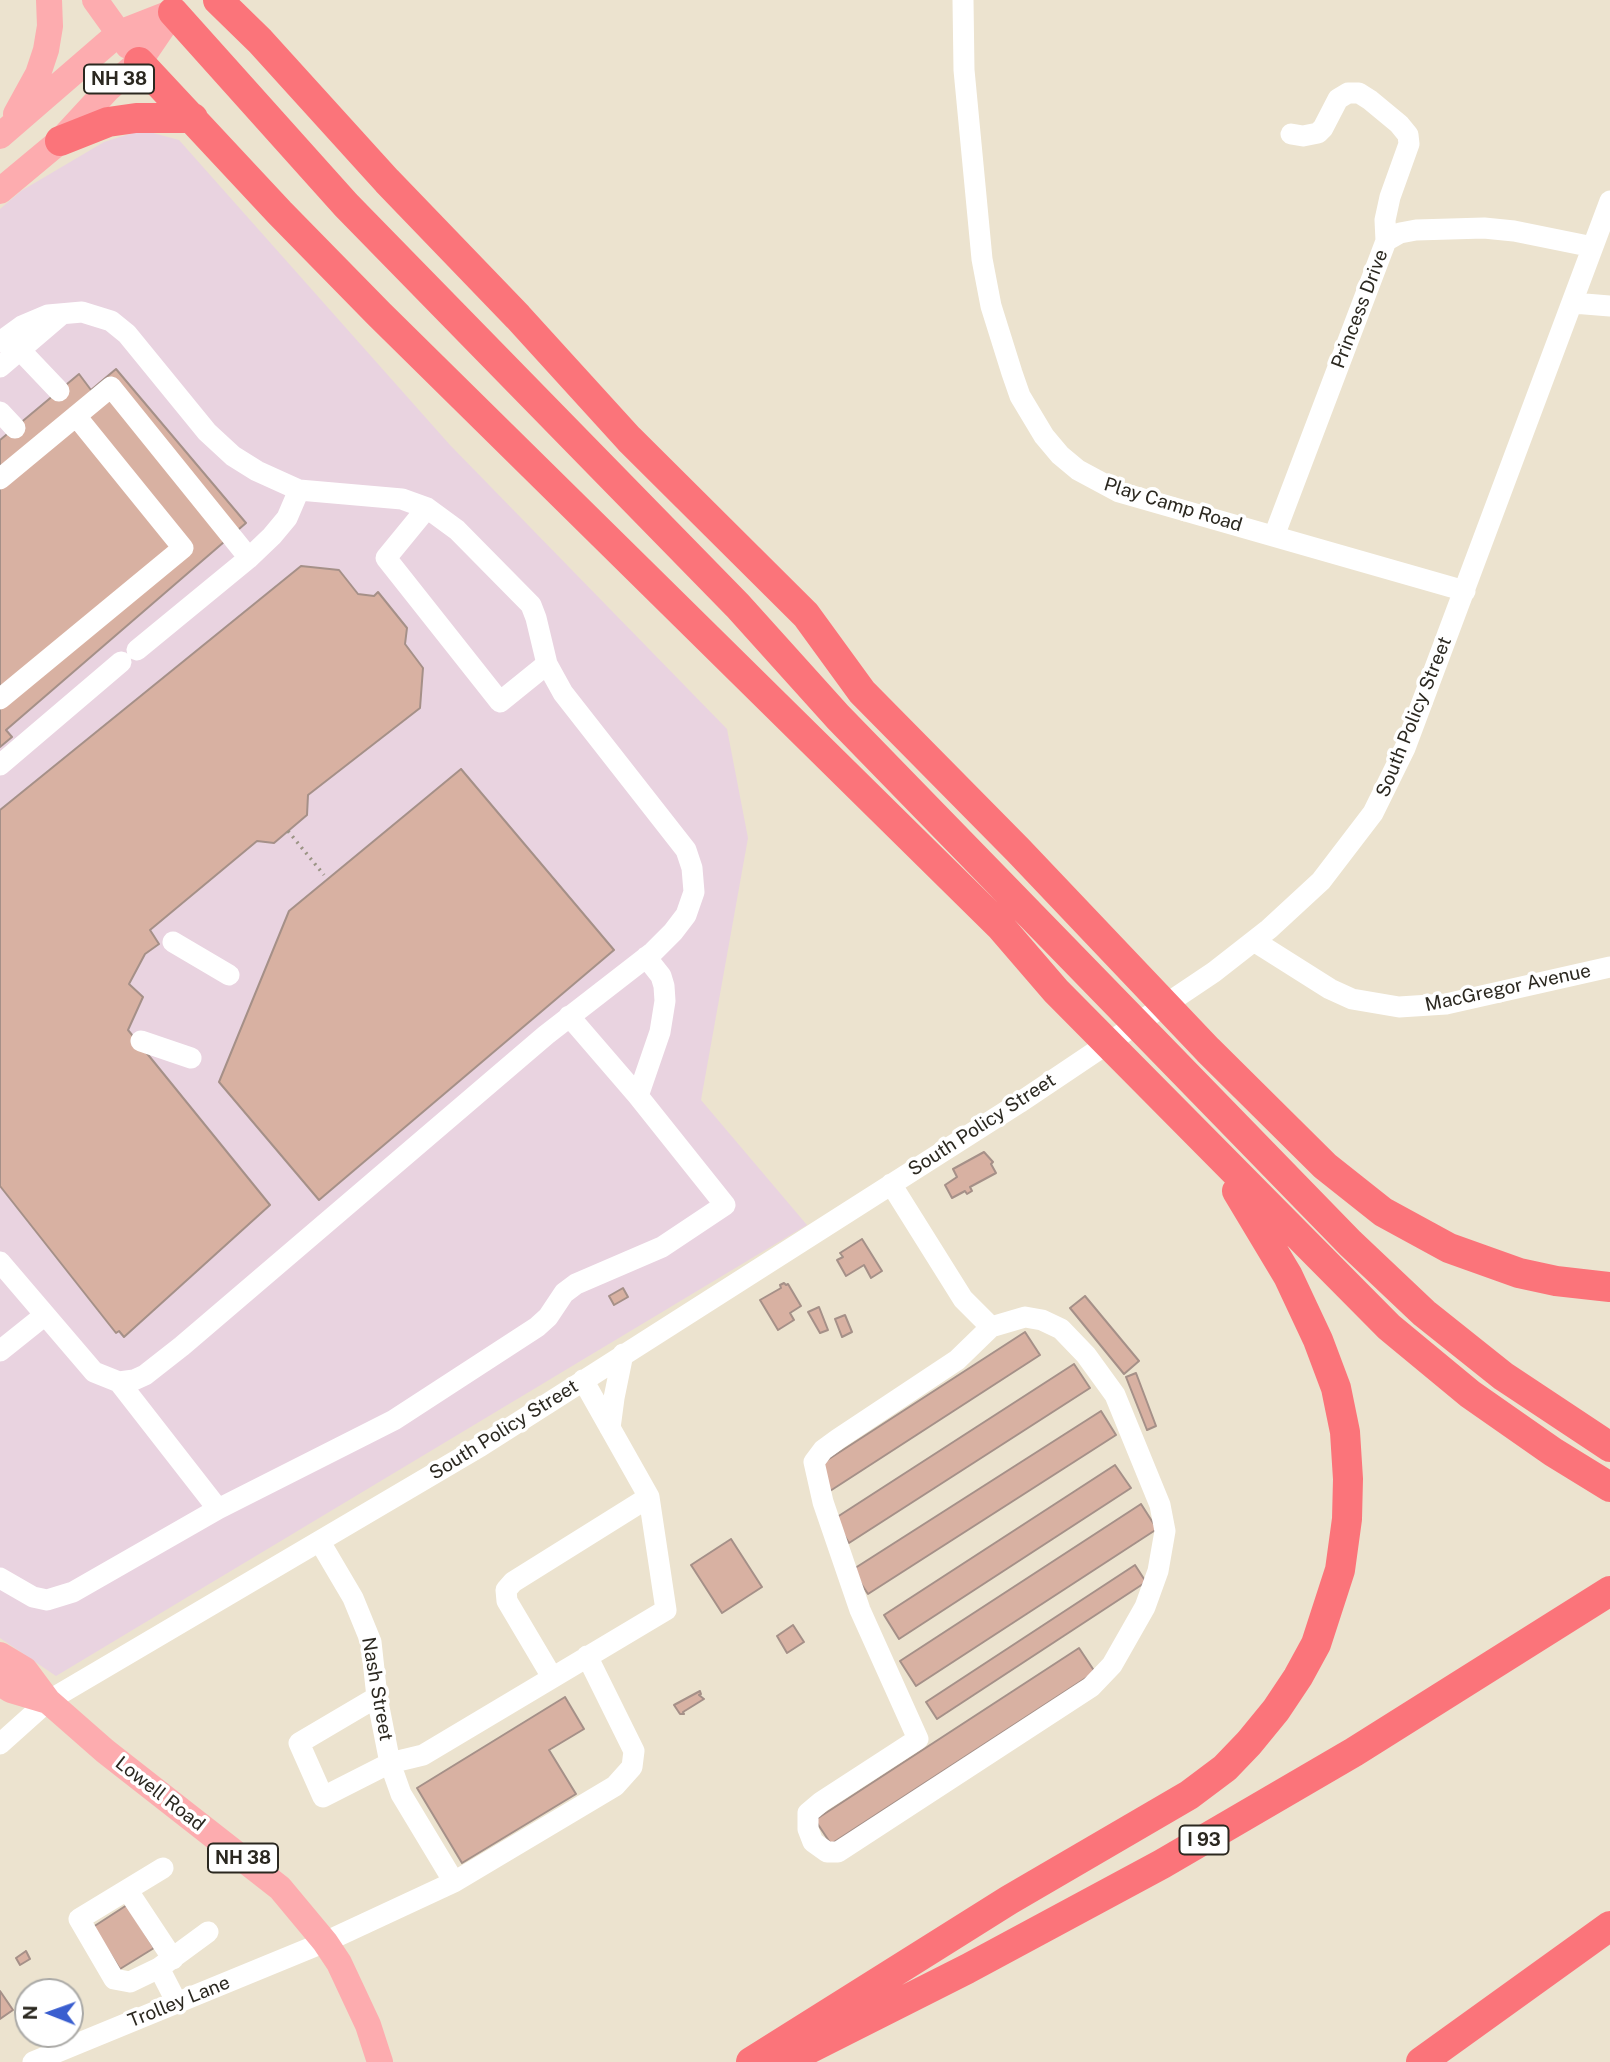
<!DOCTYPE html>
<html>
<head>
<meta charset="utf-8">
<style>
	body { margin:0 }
	#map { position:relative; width:1610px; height:2062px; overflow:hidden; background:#ece3cf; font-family:"Public Sans",sans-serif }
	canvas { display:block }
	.north { position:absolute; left:14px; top:1978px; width:70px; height:70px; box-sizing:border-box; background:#fff; border:2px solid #aaa9a6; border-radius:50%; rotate:271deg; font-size:19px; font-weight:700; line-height:28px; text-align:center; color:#2b2820 }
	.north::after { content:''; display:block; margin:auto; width:24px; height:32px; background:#3a5ecf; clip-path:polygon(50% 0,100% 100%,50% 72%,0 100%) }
</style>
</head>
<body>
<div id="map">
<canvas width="1610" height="2062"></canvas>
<div class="north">N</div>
</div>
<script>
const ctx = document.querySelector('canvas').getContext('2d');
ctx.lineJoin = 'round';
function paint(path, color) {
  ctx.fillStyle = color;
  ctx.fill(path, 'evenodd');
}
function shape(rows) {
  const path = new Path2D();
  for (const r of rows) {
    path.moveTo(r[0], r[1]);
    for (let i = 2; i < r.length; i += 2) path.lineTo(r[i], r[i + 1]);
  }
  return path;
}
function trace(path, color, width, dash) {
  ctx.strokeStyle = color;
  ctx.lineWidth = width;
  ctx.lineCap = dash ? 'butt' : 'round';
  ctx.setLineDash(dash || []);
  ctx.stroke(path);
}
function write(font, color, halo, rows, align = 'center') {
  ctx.font = font + ' "Public Sans",sans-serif';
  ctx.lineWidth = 7;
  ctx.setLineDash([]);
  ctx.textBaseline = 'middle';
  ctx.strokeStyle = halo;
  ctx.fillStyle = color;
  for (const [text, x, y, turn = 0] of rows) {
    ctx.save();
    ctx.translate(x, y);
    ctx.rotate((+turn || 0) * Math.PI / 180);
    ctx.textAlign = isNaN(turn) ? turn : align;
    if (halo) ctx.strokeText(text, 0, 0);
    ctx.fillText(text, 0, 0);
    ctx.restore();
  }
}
paint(shape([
	[142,130,179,140,450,445,727,729,748,838,701,1100,807,1225,56,1676,0,1638,0,209,21,191,104,142]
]), '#e9d3e0');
const building = shape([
	[116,369,246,523,6,730,12,737,0,747,0,440,79,374,91,390,116,369],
	[301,566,339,570,358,594,374,596,378,592,407,628,405,644,423,668,420,708,308,795,307,815,274,843,257,841,150,930,159,944,145,954,129,984,143,997,128,1030,270,1205,124,1337,119,1331,116,1333,0,1186,0,810,301,566],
	[461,769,614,950,319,1200,219,1082,289,911,461,769],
	[984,1152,993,1162,991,1164,996,1173,970,1187,972,1191,967,1194,965,1191,952,1198,945,1185,957,1177,953,1169,984,1152],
	[862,1239,882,1271,871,1278,864,1265,846,1276,837,1260,843,1257,840,1253,862,1239],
	[784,1283,786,1285,788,1284,801,1306,790,1313,794,1320,778,1330,760,1300,781,1288,780,1285,784,1283],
	[623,1288,628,1297,614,1305,609,1296,623,1288],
	[1085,1296,1139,1361,1124,1374,1070,1308,1085,1296],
	[819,1307,828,1330,820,1333,808,1312,819,1307],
	[845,1315,852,1332,842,1337,835,1319,845,1315],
	[1025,1332,1040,1355,830,1491,815,1468,1025,1332],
	[1074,1364,1090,1388,849,1543,834,1519,1074,1364],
	[1136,1373,1156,1426,1147,1430,1126,1377,1136,1373],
	[1101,1411,1116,1435,868,1594,852,1570,1101,1411],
	[1115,1465,1131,1488,899,1639,884,1615,1115,1465],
	[1141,1504,1157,1529,916,1686,900,1661,1141,1504],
	[731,1539,762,1587,722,1613,691,1565,731,1539],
	[1135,1565,1146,1582,937,1719,926,1702,1135,1565],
	[793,1625,804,1642,787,1653,777,1636,793,1625],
	[1079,1648,1095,1672,831,1844,815,1820,1079,1648],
	[700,1691,701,1694,699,1695,704,1699,683,1712,684,1714,680,1714,674,1705,700,1691],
	[565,1697,584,1729,549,1750,576,1794,462,1863,417,1788,565,1697],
	[127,1905,154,1948,120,1969,93,1927,127,1905],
	[26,1951,30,1959,20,1965,16,1958,26,1951],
	[0,1991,13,2010,0,2019,0,1991]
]);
paint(building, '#d8b1a2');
trace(building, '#a59088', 2);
trace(shape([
	[288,831,324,875]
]), '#9b9485', 3.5, [2, 5]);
trace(shape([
	[963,0,964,70,982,259,991,306,1012,373,1020,396,1044,436,1060,455,1078,470,1119,492,1465,591],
	[1291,134,1303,136,1318,133,1323,128,1338,99,1348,93,1359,93,1370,100,1399,124,1408,135,1409,144,1390,197,1385,220,1386,241],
	[1573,303,1610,306],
	[0,342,22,326,48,315,82,312,111,321,127,334,207,432,233,456,257,471,299,490,402,499,427,508,457,530,531,605,536,618,547,664],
	[20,350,59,391],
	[0,367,62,314],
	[0,412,15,428],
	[0,479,111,387,249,558],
	[1274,536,1386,241,1400,233,1416,230,1484,228,1514,231,1593,247],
	[137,650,249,558,272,536,287,518,299,490],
	[0,699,183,548,76,416],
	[0,765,121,662],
	[1254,941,1330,989,1352,999,1399,1007,1446,1004,1610,967],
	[173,942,229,975],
	[569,1016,638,1096],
	[141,1041,191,1058],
	[891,1184,963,1299,991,1327,1025,1317,1042,1320,1061,1329,1086,1355,1115,1395,1160,1505,1165,1531,1158,1571,1145,1607,1112,1665,1091,1687,838,1852,827,1852,813,1842,808,1829,808,1813,821,1802,918,1739,860,1610,823,1502,814,1462,823,1450,838,1439,957,1360,991,1327],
	[0,1262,94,1372,119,1382,134,1380,145,1375,182,1346,546,1035,653,952,673,932,686,915,694,892,692,868,686,850,563,693,547,664,500,702,386,558,427,508],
	[0,1351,45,1315],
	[119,1382,218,1509],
	[610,1428,614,1398,623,1354],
	[320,1542,353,1598,371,1642,377,1697,390,1763,401,1794,454,1882],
	[0,1578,33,1597,47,1600,73,1592,218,1509,394,1420,537,1327,548,1317,564,1293,576,1284,662,1247,725,1205,638,1096,660,1032,665,1001,664,986,661,976,646,957],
	[552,1677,507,1601,506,1590,513,1582,649,1497],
	[377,1697,299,1743,323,1797,390,1763,423,1755,666,1610,649,1497,583,1380],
	[0,1744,48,1701,481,1446,1019,1103,1214,972,1269,929,1321,881,1373,813,1405,748,1610,201],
	[128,1891,173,1959],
	[159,1968,130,1982,114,1979,79,1919,163,1868],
	[177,2003,159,1968,208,1932],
	[33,2062,325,1942,454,1882,615,1786,632,1767,634,1751,587,1656]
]), '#fff', 21);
trace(shape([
	[95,0,128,46],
	[16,114,38,74,46,50,50,26,49,0],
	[0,136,119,33,173,12],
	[0,191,60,141,108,89,139,62,173,12],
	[0,1655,25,1670,48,1701,105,1751,280,1888,325,1942,339,1963,368,2025,380,2062],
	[0,1683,11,1690,48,1701]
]), '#fdacaf', 26);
trace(shape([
	[218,0,260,41,387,181,518,317,629,439,806,615,862,692,1018,850,1208,1050,1325,1166,1383,1212,1449,1248,1519,1273,1556,1281,1610,1287],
	[173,12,346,205,738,606,838,717,1350,1243,1424,1313,1503,1376,1610,1447],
	[139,62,280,213,379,314,1000,926,1056,991,1389,1327,1470,1394,1553,1452,1610,1487],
	[60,141,108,122,136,118,193,118],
	[751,2062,1009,1900,1189,1795,1225,1768,1249,1743,1276,1710,1298,1677,1316,1644,1340,1570,1347,1519,1348,1479,1345,1432,1336,1388,1318,1340,1288,1276,1237,1191],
	[783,2062,967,1969,1162,1864,1354,1752,1610,1591],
	[1421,2062,1610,1926]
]), '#fb747a', 30);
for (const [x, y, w] of [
	[119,79,70],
	[1204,1840,49],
	[243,1858,70]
]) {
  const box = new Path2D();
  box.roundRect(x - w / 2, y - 14.5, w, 29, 5);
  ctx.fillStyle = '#fff';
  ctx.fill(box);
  trace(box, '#2b2820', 2);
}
write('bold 18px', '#2b2820', null, [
	["NH 38",119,79],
	["I 93",1204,1840],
	["NH 38",243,1858]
]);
write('19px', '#2b2820', '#fff', [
	["Princess Drive",1360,309,-69],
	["Play Camp Road",1173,505,17],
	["South Policy Street",1414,717,-68],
	["MacGregor Avenue",1508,988,-12],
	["South Policy Street",982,1125,-33],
	["South Policy Street",504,1430,-32],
	["Nash Street",377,1689,80],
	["Lowell Road",160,1794,38],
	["Trolley Lane",179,2002,-22]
]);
</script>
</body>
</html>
